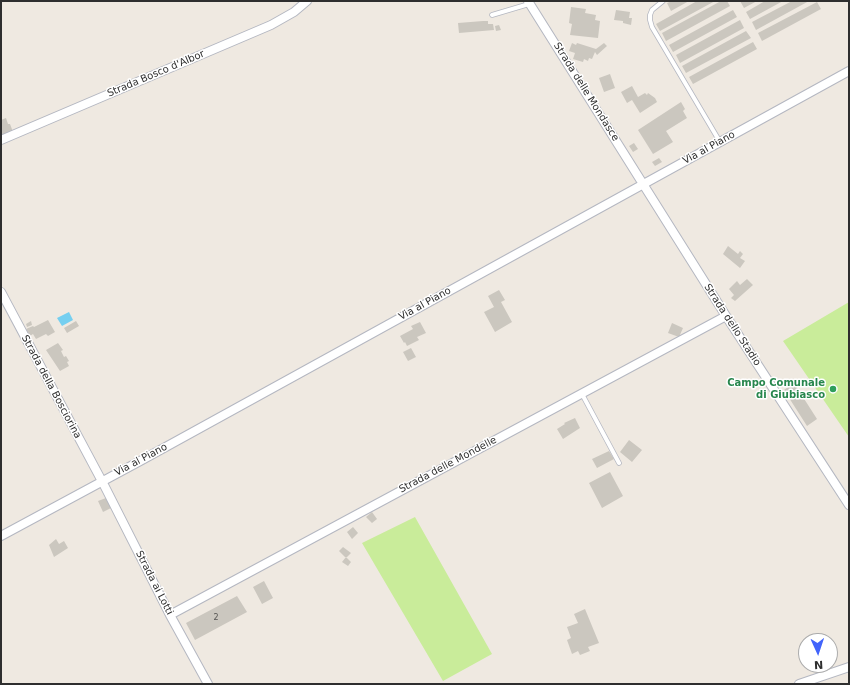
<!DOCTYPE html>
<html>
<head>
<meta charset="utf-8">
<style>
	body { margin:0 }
	#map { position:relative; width:850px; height:685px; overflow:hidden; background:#efe9e1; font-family:"DejaVu Sans",sans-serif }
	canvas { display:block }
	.frame { position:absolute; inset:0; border:2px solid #2e2e2e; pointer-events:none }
	.north { position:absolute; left:798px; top:633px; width:40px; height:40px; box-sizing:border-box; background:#fff; border:1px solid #ababab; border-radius:50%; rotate:177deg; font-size:11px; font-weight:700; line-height:16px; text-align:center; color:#2e2e2e }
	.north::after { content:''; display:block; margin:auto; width:14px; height:18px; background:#4264fb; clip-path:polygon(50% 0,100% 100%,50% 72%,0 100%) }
</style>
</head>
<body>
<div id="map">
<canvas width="850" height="685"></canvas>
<div class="frame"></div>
<div class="north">N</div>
</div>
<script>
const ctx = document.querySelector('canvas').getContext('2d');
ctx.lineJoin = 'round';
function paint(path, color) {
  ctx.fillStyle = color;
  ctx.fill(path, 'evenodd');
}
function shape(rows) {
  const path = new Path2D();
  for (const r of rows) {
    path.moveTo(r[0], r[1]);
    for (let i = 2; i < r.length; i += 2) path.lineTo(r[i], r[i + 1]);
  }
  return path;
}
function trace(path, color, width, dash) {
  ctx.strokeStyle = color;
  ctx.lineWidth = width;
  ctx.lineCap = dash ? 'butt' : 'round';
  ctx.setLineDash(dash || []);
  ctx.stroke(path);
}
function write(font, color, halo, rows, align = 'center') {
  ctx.font = font + ' "DejaVu Sans",sans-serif';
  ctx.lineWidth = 3;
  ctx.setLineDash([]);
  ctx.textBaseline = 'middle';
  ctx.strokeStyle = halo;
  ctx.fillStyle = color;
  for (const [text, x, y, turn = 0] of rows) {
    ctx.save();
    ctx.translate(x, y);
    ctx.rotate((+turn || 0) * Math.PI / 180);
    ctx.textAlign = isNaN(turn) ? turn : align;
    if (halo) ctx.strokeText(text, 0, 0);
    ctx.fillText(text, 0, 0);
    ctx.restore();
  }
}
paint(shape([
	[849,302,849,437,783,341],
	[415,517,492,654,443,681,362,543]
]), '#c9ec9a');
paint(shape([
	[69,312,73,320,62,326,57,318]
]), '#75cff0');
paint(shape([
	[672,1,689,1,671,11,667,3],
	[697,1,715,1,660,31,656,24],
	[721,1,727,1,730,6,666,41,662,33],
	[740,1,757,1,744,8],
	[765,1,783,1,750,19,746,12],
	[792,1,809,1,756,30,752,22],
	[817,2,821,9,762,41,758,33],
	[571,7,586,9,585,13,596,15,595,20,600,21,598,38,570,35,572,24,569,23],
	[616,10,630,12,629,18,632,18,631,25,623,23,623,21,614,20],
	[733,10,737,17,673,52,669,45],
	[740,20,744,28,680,63,676,55],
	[483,21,488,21,488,24,493,24,494,30,459,33,458,23],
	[499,25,501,30,496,31,495,26],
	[746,31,751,38,686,73,682,66],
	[753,42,757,49,693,84,689,77],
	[572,43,576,45,577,43,596,49,604,43,607,46,597,55,595,52,592,59,589,58,588,61,584,59,583,62,573,59,575,53,569,51],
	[610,74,615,88,604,92,599,78],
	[632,86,638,97,645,93,647,95,648,93,655,98,657,102,640,113,632,100,627,103,621,92],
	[681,102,685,109,683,111,687,118,666,131,673,142,653,154,638,130],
	[6,118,8,124,10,124,13,132,1,136,1,120],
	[634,143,638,149,633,152,629,146],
	[659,158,662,162,655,166,652,162],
	[728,246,738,254,740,251,743,254,740,258,745,261,740,268,723,254],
	[747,279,753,285,735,301,731,298,734,295,729,289,737,281,740,285],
	[499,290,505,300,501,302,512,322,495,332,484,312,494,307,488,296],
	[48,320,55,332,48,336,46,334,36,339,33,334,30,336,26,329,33,326,34,327],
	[31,321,32,325,27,327,26,324],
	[76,321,79,326,67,333,64,328],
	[420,322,426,333,417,337,419,340,407,346,405,342,404,343,400,336,413,329,411,326],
	[672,323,683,328,679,337,668,333],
	[58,343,63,350,61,351,64,357,66,356,69,361,67,362,69,366,60,371,46,350],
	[411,348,416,357,408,361,403,352],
	[794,383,817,419,807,426,784,390],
	[575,418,580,428,563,439,557,429,565,424,564,423],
	[629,440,642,450,632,462,620,452],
	[609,451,614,459,597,468,592,459],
	[610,472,623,496,602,508,589,483],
	[106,498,111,508,103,512,98,501],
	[372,512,377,519,372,523,366,517],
	[353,527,358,533,352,539,347,532],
	[56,539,59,544,64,541,68,548,54,557,49,545],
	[343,547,351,553,346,558,339,551],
	[346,557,351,562,348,566,342,562],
	[264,581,273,598,262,604,253,587],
	[237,596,247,612,195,640,186,623],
	[585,609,599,643,588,647,590,651,580,655,578,651,572,654,567,640,571,638,567,627,578,623,574,614]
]), '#cbc7bf');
const lane = shape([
	[663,1,652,10,650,15,650,20,652,27,720,142],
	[492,15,529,4],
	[582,394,619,463]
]);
const street = shape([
	[528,1,726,316,849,505],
	[1,140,271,25,294,12,307,1],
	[1,292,104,485,170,615,208,684],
	[1,536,142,460,849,71],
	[170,615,726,316],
	[799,684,849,667]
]);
trace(lane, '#b4b7c1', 5.5);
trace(street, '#b4b7c1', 10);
trace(lane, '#fff', 4);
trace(street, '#fff', 8);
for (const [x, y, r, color] of [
	[833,389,4,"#2e9e5b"]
]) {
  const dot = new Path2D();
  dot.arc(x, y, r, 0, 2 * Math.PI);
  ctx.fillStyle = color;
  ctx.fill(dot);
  trace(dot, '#fff', 1.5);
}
write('8px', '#555452', null, [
	["2",216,618]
]);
write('10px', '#2e2e2e', '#fff', [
	["Strada Bosco d'Albor",156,74,-23],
	["Strada delle Mondasce",586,92,58],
	["Via al Piano",709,148,-29],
	["Via al Piano",425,304,-29],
	["Strada dello Stadio",732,325,57],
	["Strada della Bosciorina",51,387,62],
	["Via al Piano",141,460,-28],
	["Strada delle Mondelle",448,465,-28],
	["Strada ai Lotti",154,583,63]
]);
write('bold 10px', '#27864d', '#fff', [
	["Campo Comunale",825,383],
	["di Giubiasco",825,395]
], 'right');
</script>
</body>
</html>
